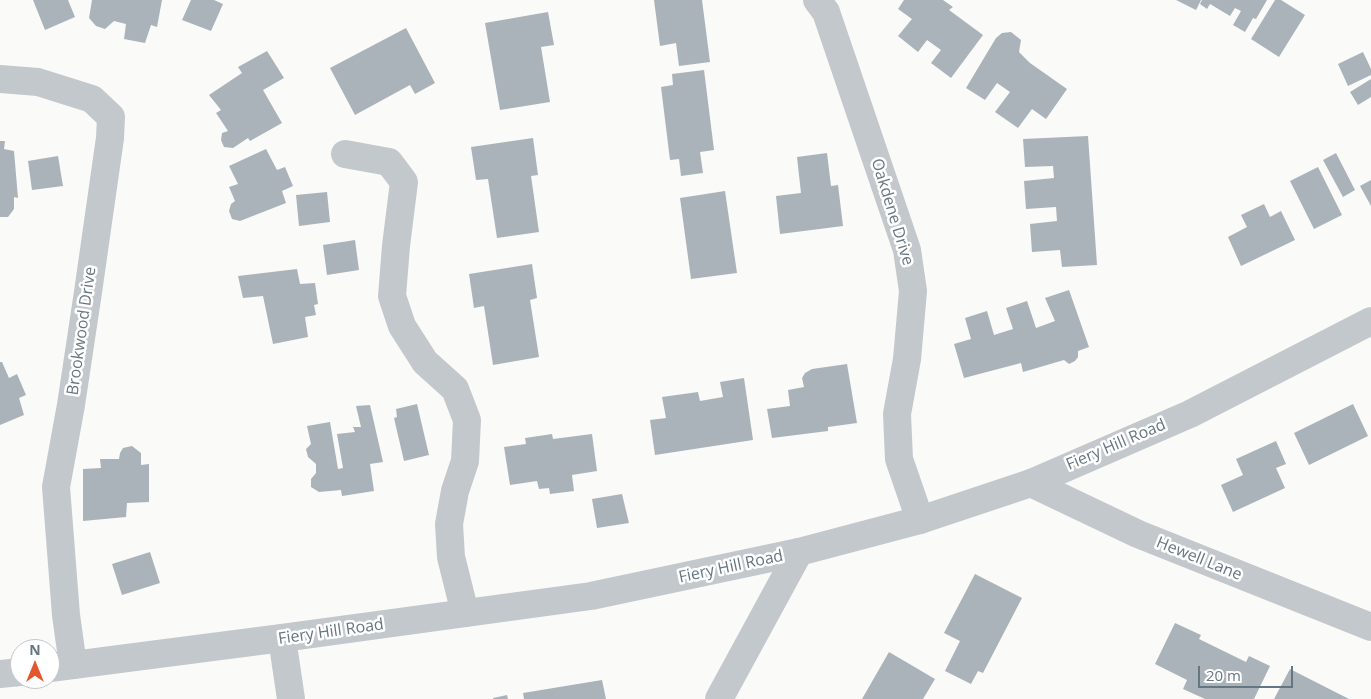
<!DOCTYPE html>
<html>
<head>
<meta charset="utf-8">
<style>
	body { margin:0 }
	#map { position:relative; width:1371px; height:699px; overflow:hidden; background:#fafaf8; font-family:"Open Sans",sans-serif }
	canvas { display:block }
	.north { position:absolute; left:10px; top:639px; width:50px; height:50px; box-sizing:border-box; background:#fff; border:1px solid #c1c8cd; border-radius:50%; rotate:0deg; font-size:14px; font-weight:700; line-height:20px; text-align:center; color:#657683 }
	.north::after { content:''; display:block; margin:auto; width:18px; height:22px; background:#e4572e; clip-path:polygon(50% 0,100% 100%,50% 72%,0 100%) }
	.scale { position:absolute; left:1198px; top:666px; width:95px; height:22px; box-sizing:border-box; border:2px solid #657683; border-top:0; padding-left:6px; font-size:15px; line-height:18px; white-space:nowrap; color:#657683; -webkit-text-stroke:4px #fff; paint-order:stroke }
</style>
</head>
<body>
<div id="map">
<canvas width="1371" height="699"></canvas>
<div class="north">N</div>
<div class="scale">20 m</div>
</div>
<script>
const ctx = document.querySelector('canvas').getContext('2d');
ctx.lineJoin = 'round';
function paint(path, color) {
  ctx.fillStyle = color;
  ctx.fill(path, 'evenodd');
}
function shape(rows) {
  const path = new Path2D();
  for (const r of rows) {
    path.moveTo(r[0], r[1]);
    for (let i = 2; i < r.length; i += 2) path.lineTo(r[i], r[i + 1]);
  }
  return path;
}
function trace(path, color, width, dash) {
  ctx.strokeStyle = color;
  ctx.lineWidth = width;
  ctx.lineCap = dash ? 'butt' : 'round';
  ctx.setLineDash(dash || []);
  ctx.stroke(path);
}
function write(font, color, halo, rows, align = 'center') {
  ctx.font = font + ' "Open Sans",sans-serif';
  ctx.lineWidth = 5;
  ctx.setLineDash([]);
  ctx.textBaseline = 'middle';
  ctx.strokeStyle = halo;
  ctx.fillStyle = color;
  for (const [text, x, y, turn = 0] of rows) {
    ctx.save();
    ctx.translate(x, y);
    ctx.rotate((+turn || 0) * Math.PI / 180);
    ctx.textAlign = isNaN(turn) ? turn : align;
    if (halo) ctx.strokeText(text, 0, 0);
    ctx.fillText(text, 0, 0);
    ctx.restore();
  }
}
paint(shape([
	[33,0,68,0,75,17,45,30],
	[92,0,162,0,157,27,151,25,145,43,124,39,126,24,114,21,105,29,96,26,89,18],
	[191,0,214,0,223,4,211,31,182,20],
	[654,0,702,0,710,62,679,66,676,43,660,46],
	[904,0,943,0,953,7,949,10,983,35,951,78,931,63,941,50,927,40,918,52,898,36,912,19,898,9],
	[1176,0,1201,0,1196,10],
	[1202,0,1267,0,1256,19,1253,18,1245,32,1233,25,1241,11,1235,8,1230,16,1210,4,1207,9,1200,4],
	[1275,0,1281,0,1305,15,1279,57,1251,39],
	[548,12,554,45,541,47,550,102,500,110,485,23],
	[406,28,435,83,415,94,410,85,355,115,330,68],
	[1011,32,1021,40,1019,52,1030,63,1067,89,1046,119,1032,109,1018,128,995,112,1010,92,997,83,985,100,966,88,996,38,1002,33],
	[267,51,284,78,263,90,282,123,250,141,248,138,233,148,224,147,221,140,222,133,228,131,216,113,221,110,209,95,242,73,238,67],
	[1363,52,1371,69,1371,75,1348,86,1338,64],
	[704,70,714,150,700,152,703,173,681,176,679,159,670,160,661,87,673,85,672,74],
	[1371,79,1371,97,1358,105,1350,92],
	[1088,136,1097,265,1062,267,1060,250,1032,252,1030,224,1057,221,1056,207,1026,209,1024,181,1054,178,1053,166,1025,167,1023,139],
	[533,138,538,175,531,176,539,232,497,238,488,179,476,180,471,147],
	[0,141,5,141,4,149,14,151,18,198,14,197,14,209,8,217,0,217],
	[266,149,277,170,285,167,293,186,282,191,286,203,240,221,232,219,229,211,231,204,235,201,229,187,238,184,229,166],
	[827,153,831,186,838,185,843,226,780,234,776,196,801,193,797,157],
	[1336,153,1355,190,1343,197,1323,160],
	[58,156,63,186,32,190,28,161],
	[1318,167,1342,215,1314,229,1290,181],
	[1371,180,1371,206,1360,186],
	[725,191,737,273,691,279,680,198],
	[327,192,330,222,299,226,296,195],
	[1264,204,1270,217,1281,211,1295,240,1241,266,1228,237,1247,227,1241,215],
	[355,240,359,270,327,275,323,245],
	[532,264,537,298,530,300,539,357,493,365,484,306,474,308,469,274],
	[297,269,300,284,315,283,318,304,314,305,316,315,305,317,308,337,273,344,263,296,243,298,238,276],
	[1069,290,1089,347,1078,351,1078,357,1075,361,1069,364,1064,360,1023,372,1021,363,964,378,954,344,971,339,965,318,987,311,994,335,1013,329,1006,308,1027,301,1036,328,1055,321,1045,298],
	[0,362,2,362,9,378,17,374,26,395,19,398,24,415,0,425],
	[847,364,857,423,828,427,828,431,772,438,767,409,790,406,788,390,804,387,802,378,805,373,812,369],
	[744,378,753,440,655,455,650,420,666,418,662,397,698,392,700,401,723,397,720,382],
	[417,404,429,455,404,461,394,418,397,417,396,409],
	[1353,404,1368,436,1309,465,1294,433],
	[370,405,383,462,370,464,374,491,342,496,341,490,319,492,311,487,311,479,316,473,316,464,308,457,306,449,311,444,307,426,330,422,338,469,343,468,337,434,355,432,353,427,361,427,356,406],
	[552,434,553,439,592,434,597,471,572,475,574,491,550,494,549,488,539,489,537,481,510,485,504,447,526,444,525,438],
	[1276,441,1286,464,1276,468,1285,488,1233,512,1221,485,1243,475,1236,459],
	[132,446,141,453,141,465,149,464,149,502,127,503,126,517,83,521,83,469,101,468,100,459,119,459,120,453,123,448],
	[622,494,629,523,597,528,592,499],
	[150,552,160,583,122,595,112,564],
	[975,574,1022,598,983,673,978,671,971,684,945,671,960,641,944,633],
	[1175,623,1201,635,1199,639,1246,662,1249,656,1270,666,1254,699,1205,699,1183,689,1187,680,1155,664],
	[889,652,935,679,923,699,862,699],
	[1290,669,1349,699,1274,699],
	[602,680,606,699,524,699,523,693],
	[507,695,508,699,493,699,493,698]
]), '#aab3b9');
trace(shape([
	[817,0,826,12,907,250,913,291,907,359,897,414,899,459,920,520],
	[0,79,38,82,92,99,111,117,110,138,88,292,71,405,56,487,66,615,73,665],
	[345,154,389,162,404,182,396,246,392,296,402,326,425,362,455,389,467,420,465,461,455,491,449,524,451,557,465,613],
	[1031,483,1138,534,1371,627],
	[282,638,291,699],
	[719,699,799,552]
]), '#c3c8cc', 28);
trace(shape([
	[50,668,282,638,591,596,799,552,920,520,1031,483,1190,414,1371,321],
	[0,674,20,672]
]), '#c3c8cc', 28);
write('16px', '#657683', '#fff', [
	["Oakdene Drive",892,212,73],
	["Brookwood Drive",82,331,-82],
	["Fiery Hill Road",1116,445,-23],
	["Hewell Lane",1199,559,22],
	["Fiery Hill Road",731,567,-12],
	["Fiery Hill Road",331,632,-8]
]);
</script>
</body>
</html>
